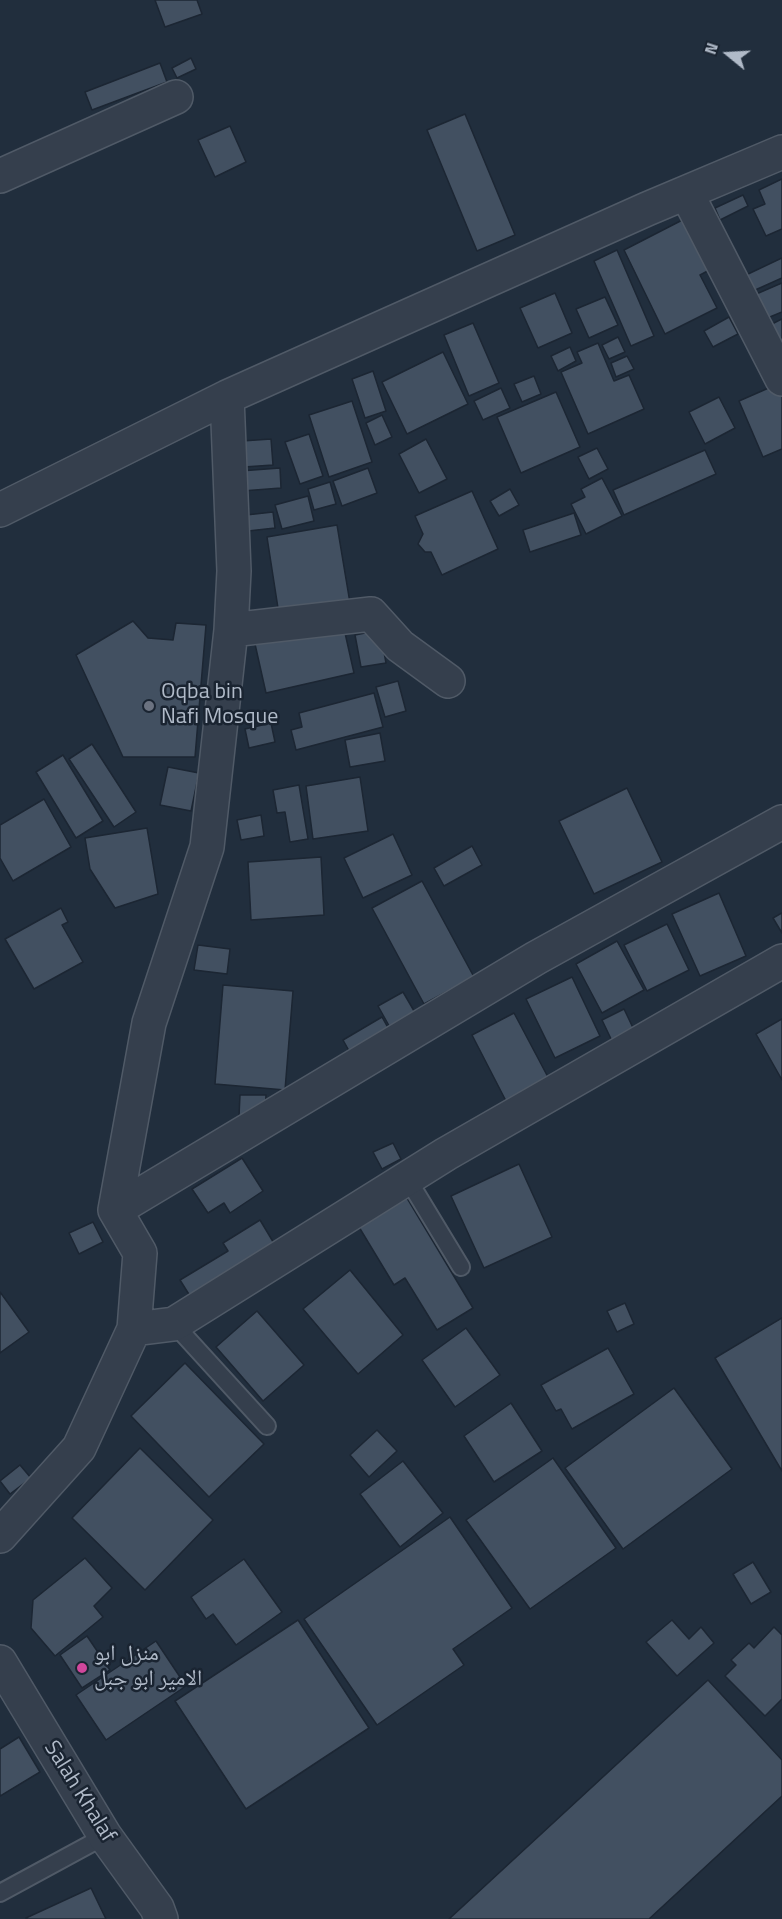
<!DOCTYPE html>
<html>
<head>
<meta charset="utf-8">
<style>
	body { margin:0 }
	#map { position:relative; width:782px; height:1919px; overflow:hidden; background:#212e3d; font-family:"Titillium Web",sans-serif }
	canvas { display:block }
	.north { position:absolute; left:698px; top:24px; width:60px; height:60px; -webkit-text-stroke:4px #1a2431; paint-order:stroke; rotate:288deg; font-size:16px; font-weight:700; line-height:24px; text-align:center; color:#b0bac8 }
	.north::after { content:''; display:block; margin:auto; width:21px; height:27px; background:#b0bac8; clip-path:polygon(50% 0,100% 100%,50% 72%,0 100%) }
</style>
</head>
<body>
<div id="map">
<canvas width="782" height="1919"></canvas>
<div class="north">N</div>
</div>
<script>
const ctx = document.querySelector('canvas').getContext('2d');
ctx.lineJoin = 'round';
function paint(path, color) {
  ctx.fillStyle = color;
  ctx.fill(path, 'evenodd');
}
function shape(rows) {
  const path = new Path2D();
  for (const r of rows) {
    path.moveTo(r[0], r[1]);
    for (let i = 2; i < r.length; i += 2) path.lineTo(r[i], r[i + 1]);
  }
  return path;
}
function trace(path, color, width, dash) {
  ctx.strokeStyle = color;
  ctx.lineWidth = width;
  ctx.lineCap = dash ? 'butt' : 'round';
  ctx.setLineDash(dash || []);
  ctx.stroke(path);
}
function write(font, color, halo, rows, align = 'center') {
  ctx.font = font + ' "Titillium Web","Noto Naskh Arabic",sans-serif';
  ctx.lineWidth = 5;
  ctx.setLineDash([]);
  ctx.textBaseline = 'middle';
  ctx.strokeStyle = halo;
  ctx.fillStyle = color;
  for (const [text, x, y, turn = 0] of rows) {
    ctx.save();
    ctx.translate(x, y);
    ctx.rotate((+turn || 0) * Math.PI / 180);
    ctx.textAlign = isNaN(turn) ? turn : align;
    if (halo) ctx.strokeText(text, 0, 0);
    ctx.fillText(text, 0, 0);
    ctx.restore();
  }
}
const building = shape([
	[155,0,197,0,202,14,165,27,155,0],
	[191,58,196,69,177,78,172,68,191,58],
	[160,63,167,82,92,110,85,92,160,63],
	[465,114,515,235,477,251,427,130,465,114],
	[230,126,246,162,215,177,198,140,230,126],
	[782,179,782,229,766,236,753,209,765,204,759,190,782,179],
	[743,195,748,206,720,220,715,208,743,195],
	[694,214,719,265,700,275,717,308,665,334,624,250,694,214],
	[617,250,654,336,631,346,594,261,617,250],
	[782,258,782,278,753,291,746,275,782,258],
	[782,283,782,312,765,319,754,295,782,283],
	[555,293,572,333,538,348,520,308,555,293],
	[605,297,618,325,589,338,576,309,605,297],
	[729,317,738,334,713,347,704,331,729,317],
	[782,319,782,347,770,325,782,319],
	[473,323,499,383,469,396,444,335,473,323],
	[618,337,625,352,609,359,602,345,618,337],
	[598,343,614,381,629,375,644,409,588,434,561,372,582,363,577,352,598,343],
	[570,347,576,361,558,371,551,356,570,347],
	[443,352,468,404,407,434,382,382,443,352],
	[627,356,634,369,616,377,611,363,627,356],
	[373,371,386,411,365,418,352,379,373,371],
	[534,376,541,394,522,402,514,384,534,376],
	[780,383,782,389,782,449,763,457,739,401,780,383],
	[501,388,510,408,483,420,474,401,501,388],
	[556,392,580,447,521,473,497,417,556,392],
	[719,397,735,428,705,444,689,412,719,397],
	[352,401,372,462,329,477,309,415,352,401],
	[382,415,392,437,375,445,366,423,382,415],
	[309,434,323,476,300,484,285,442,309,434],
	[271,439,273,465,244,467,242,441,271,439],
	[426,439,447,479,419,493,399,454,426,439],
	[597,448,608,469,589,479,578,457,597,448],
	[705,450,716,474,624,515,613,490,705,450],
	[280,468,281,488,242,491,240,471,280,468],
	[368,468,377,493,342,506,333,481,368,468],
	[602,478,622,516,586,534,571,504,585,497,581,489,602,478],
	[330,482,336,504,314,510,308,489,330,482],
	[510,489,519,505,499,516,490,501,510,489],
	[472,491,498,549,442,575,431,552,425,552,418,544,423,534,415,516,472,491],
	[308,496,314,521,282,529,275,505,308,496],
	[273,512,275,528,248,531,246,515,273,512],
	[574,513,581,535,530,552,523,530,574,513],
	[337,525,351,609,280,621,267,537,337,525],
	[133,621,148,638,173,640,176,623,206,625,195,757,123,757,76,655,133,621],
	[343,624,354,673,266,693,255,644,343,624],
	[380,630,386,663,361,667,355,635,380,630],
	[398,681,406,711,385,717,376,687,398,681],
	[374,693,383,727,296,750,291,730,302,727,299,713,374,693],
	[271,723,275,742,249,748,245,729,271,723],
	[380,733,385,761,350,767,345,740,380,733],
	[92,744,136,812,114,827,69,759,92,744],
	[63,755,103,821,76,838,36,772,63,755],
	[168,767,199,773,191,811,160,805,168,767],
	[360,777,368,831,313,839,306,786,360,777],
	[299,785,308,839,290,842,285,812,277,813,273,790,299,785],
	[627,788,662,862,594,894,559,821,627,788],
	[44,799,71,847,13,881,0,858,0,825,44,799],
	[261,815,264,836,241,840,237,820,261,815],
	[147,828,158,894,115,908,90,869,85,838,147,828],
	[393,834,412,875,363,898,344,858,393,834],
	[472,846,482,865,444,886,434,868,472,846],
	[321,857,324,915,251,920,248,862,321,857],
	[422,881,474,977,424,1004,372,908,422,881],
	[719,893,746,956,700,976,672,914,719,893],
	[61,908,68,922,62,925,83,962,34,989,5,939,61,908],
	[782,913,782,933,773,918,782,913],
	[667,924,689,970,647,991,624,945,667,924],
	[617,941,644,990,602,1013,576,964,617,941],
	[198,945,230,949,227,974,194,970,198,945],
	[572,977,600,1036,555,1058,526,999,572,977],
	[223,985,293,991,285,1090,215,1084,223,985],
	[403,992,417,1016,392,1031,378,1006,403,992],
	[624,1009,635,1032,613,1043,602,1020,624,1009],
	[514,1013,549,1079,506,1101,472,1035,514,1013],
	[382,1017,392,1035,353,1058,343,1040,382,1017],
	[782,1019,782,1080,756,1034,782,1019],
	[240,1095,266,1095,265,1117,239,1116,240,1095],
	[393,1143,401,1159,382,1169,373,1152,393,1143],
	[242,1158,263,1191,230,1213,224,1203,208,1213,192,1189,242,1158],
	[519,1164,552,1237,484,1268,451,1196,519,1164],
	[407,1198,473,1308,437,1330,405,1278,394,1285,359,1227,407,1198],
	[260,1220,275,1245,190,1296,180,1280,228,1251,223,1243,260,1220],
	[93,1222,103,1242,79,1254,69,1233,93,1222],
	[350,1270,403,1335,358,1374,303,1309,350,1270],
	[0,1292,29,1332,0,1353,0,1292],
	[625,1303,634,1324,617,1332,607,1311,625,1303],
	[257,1311,304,1365,263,1401,216,1347,257,1311],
	[782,1318,782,1471,715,1358,782,1318],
	[466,1328,500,1375,455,1407,422,1360,466,1328],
	[608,1348,634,1394,572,1429,561,1409,556,1411,541,1385,608,1348],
	[185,1363,264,1444,209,1497,131,1416,185,1363],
	[674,1388,732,1469,623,1549,565,1468,674,1388],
	[511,1403,542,1451,494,1482,464,1436,511,1403],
	[377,1430,397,1451,369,1477,350,1455,377,1430],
	[140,1448,213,1520,145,1590,72,1518,140,1448],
	[553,1458,616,1548,530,1609,466,1520,553,1458],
	[403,1461,443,1513,400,1547,360,1494,403,1461],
	[20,1465,31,1478,10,1494,0,1481,20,1465],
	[450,1517,512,1608,453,1649,464,1665,377,1725,304,1619,450,1517],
	[85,1558,112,1588,94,1606,103,1617,55,1656,31,1628,33,1600,85,1558],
	[244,1559,282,1612,236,1645,213,1614,206,1619,191,1597,244,1559],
	[753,1562,771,1592,751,1604,733,1574,753,1562],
	[298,1620,369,1728,246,1809,175,1701,298,1620],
	[672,1620,689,1639,701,1627,714,1643,677,1676,646,1642,672,1620],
	[774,1627,782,1635,782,1699,765,1716,725,1676,736,1665,731,1660,749,1643,754,1648,774,1627],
	[87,1636,110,1670,82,1688,60,1655,87,1636],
	[156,1641,186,1686,106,1740,76,1695,156,1641],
	[708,1680,782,1760,782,1796,649,1919,449,1919,708,1680],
	[19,1737,40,1772,0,1796,0,1749,19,1737],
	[91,1888,106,1919,26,1919,26,1918,91,1888]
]);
paint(building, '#425061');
trace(building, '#1c2633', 1.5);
const service = shape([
	[407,1178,461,1267],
	[174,1324,267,1426],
	[0,1893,105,1836]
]);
const minor = shape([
	[0,176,176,97],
	[687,194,782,379],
	[0,510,227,397,647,209,782,152],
	[231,630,371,614,400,646,448,681],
	[115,1210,536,958,782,822],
	[134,1329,174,1324,446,1154,782,961],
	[0,1536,79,1448,134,1329,140,1253,115,1210,149,1023,207,847,231,630,234,571,227,397]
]);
const tertiary = shape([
	[0,1662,105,1836,157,1908,161,1919]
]);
trace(service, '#505a67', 20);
trace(minor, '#505a67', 36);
trace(tertiary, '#505a67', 36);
trace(service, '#353f4d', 16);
trace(minor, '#353f4d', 33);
trace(tertiary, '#353f4d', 33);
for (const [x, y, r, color] of [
	[149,706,6,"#6b7280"],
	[82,1668,6,"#d1479c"]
]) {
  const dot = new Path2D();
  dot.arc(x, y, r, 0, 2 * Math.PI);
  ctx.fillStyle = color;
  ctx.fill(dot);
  trace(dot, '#1a2431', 2);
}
write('22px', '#b0bac8', '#1a2431', [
	["Oqba bin",161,693],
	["Nafi Mosque",161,718],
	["منزل ابو",94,1655],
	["الامير ابو جبل",94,1680]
], 'left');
write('22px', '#b0bac8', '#1a2431', [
	["Salah Khalaf",79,1792,58]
]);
</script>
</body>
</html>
